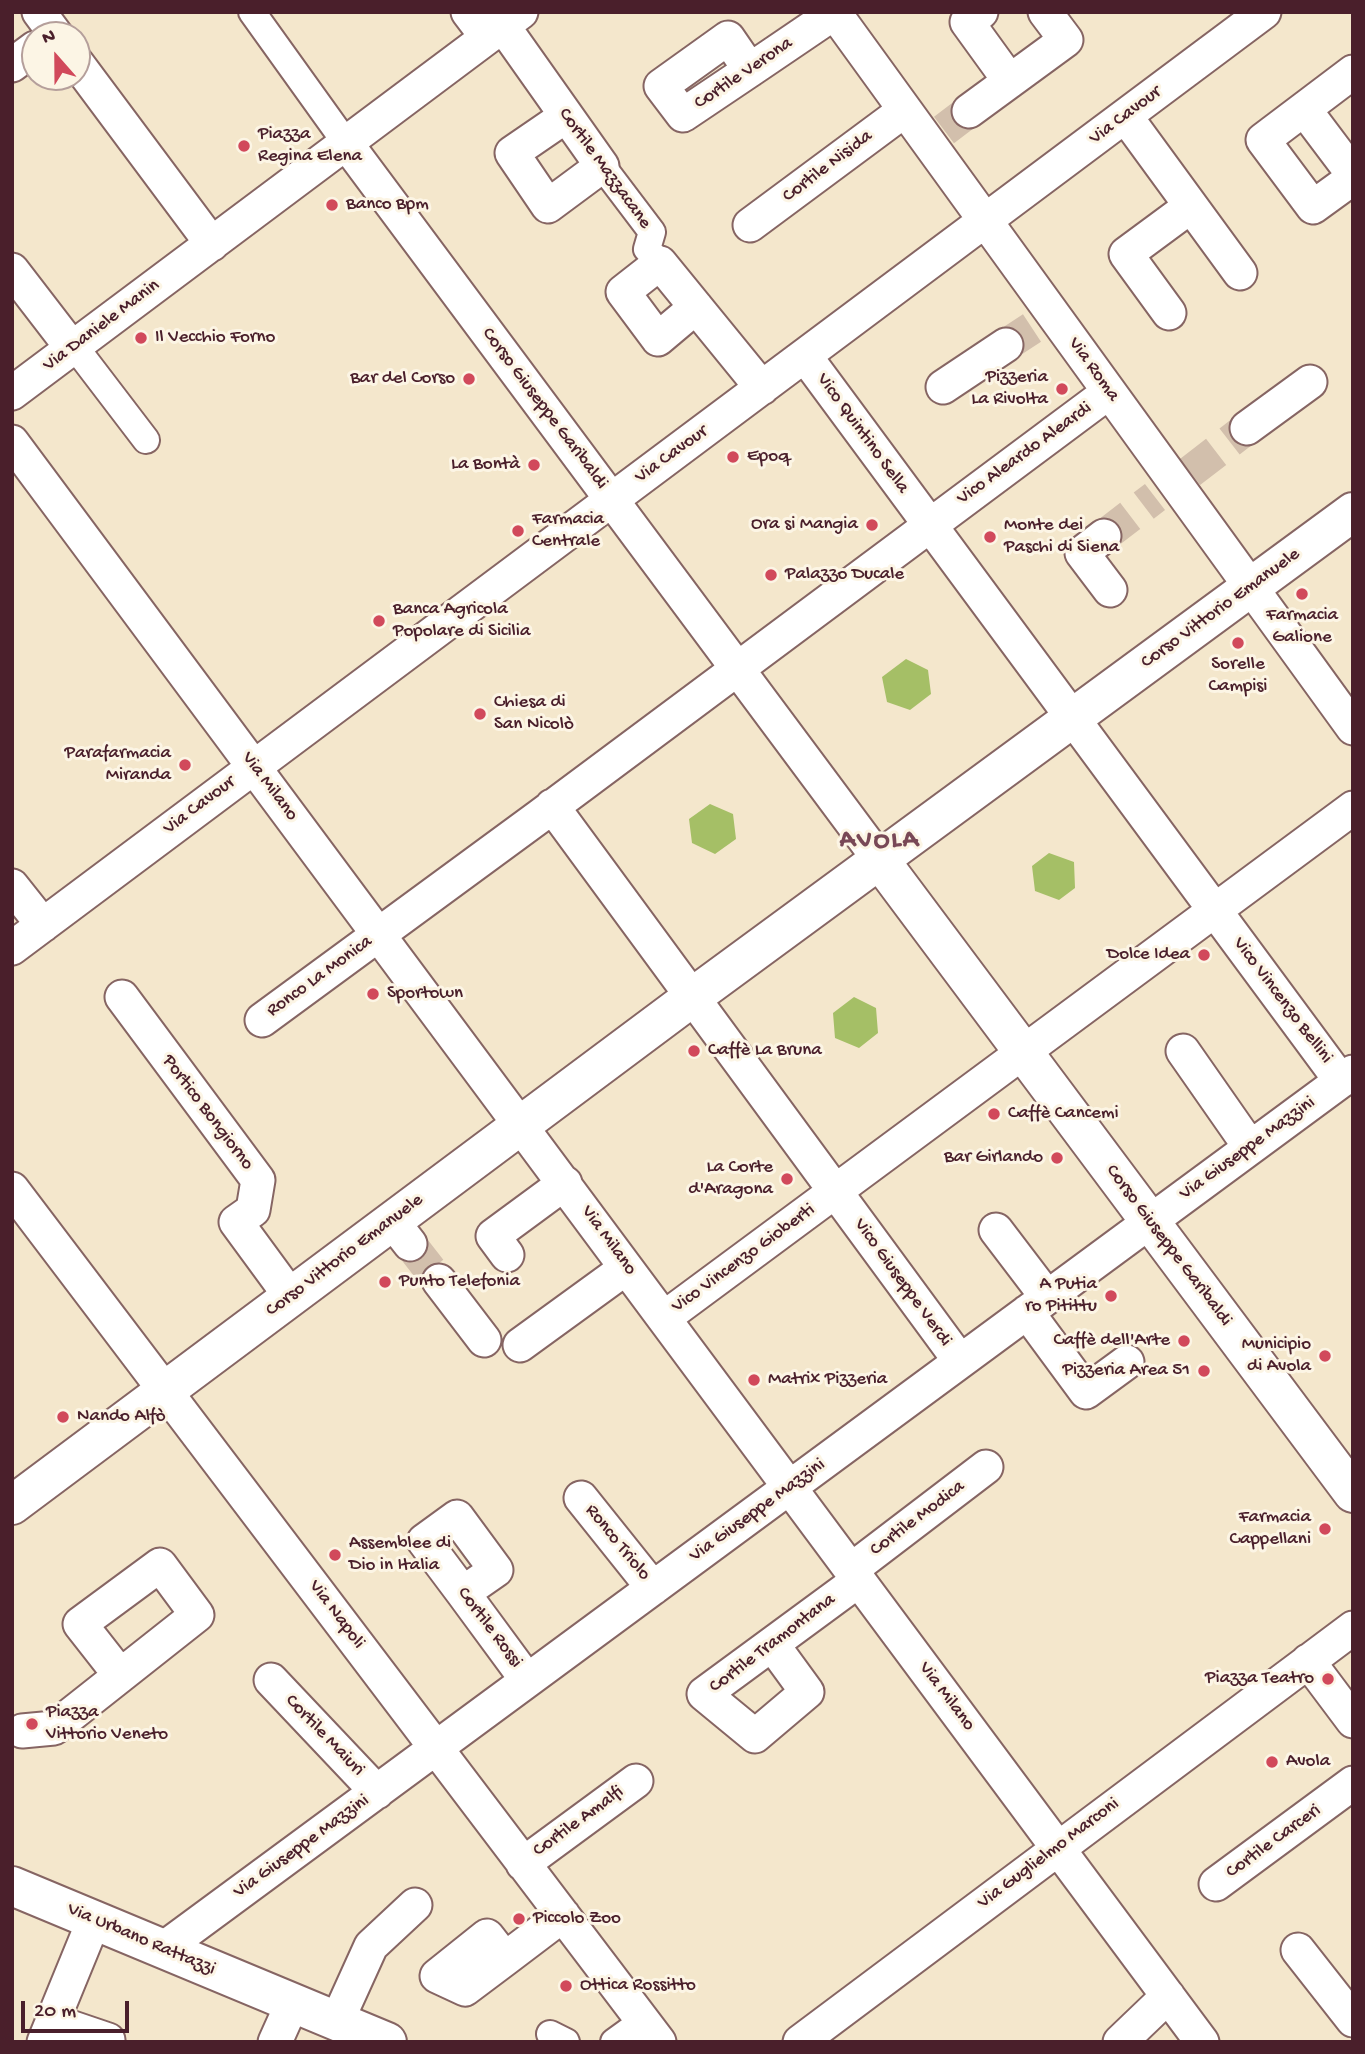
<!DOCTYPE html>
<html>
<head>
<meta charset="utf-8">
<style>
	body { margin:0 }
	#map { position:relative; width:1365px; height:2054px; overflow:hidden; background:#f4e7cc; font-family:"Gochi Hand",sans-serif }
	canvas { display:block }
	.frame { position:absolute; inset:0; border:14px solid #4a1f2b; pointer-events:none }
	.north { position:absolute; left:21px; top:21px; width:70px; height:70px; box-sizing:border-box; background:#fcf5e5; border:2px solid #b59f9b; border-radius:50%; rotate:339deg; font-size:19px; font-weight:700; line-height:28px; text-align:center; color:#4a1f2b }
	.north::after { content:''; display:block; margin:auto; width:24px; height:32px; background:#d1495b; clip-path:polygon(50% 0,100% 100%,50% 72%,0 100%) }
	.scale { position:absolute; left:21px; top:2001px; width:108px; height:32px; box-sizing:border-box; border:4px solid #4a1f2b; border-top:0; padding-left:9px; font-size:21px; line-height:24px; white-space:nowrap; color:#4a1f2b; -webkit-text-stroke:5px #fcf5e5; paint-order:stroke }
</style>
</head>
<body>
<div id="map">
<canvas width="1365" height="2054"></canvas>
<div class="frame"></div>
<div class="north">N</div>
<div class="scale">20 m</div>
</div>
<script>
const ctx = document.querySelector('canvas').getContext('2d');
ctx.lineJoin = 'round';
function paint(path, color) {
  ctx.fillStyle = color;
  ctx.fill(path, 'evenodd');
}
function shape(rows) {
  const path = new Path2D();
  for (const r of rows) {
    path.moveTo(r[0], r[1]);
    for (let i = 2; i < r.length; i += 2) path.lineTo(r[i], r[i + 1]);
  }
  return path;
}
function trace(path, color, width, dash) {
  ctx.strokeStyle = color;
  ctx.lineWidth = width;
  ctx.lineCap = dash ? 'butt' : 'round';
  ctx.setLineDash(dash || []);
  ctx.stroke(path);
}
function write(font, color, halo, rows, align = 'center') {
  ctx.font = font + ' "Gochi Hand",sans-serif';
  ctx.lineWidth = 6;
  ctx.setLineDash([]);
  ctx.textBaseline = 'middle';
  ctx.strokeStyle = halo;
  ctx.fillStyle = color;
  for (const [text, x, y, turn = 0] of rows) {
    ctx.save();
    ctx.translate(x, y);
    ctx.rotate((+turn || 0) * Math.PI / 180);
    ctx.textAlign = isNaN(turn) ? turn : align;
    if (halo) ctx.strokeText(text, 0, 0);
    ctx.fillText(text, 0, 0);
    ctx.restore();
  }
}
paint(shape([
	[906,659,928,670,931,694,910,710,887,702,882,677],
	[710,804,733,814,736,839,715,854,692,843,689,819],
	[1049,853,1074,862,1075,888,1059,900,1035,891,1032,866],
	[854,997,876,1008,878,1033,859,1048,835,1038,833,1013]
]), '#a5bf66');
trace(shape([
	[944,130,969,111],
	[1006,345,1032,328],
	[1190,472,1247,428],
	[1104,536,1155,497],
	[410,1244,439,1281]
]), '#d2bfac', 33, [33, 17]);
const pedestrian = shape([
	[252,12,346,143],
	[602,166,652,232,647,249,660,263],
	[75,347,146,440],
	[550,2034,566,2042],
	[614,2042,643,2021]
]);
const minor = shape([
	[39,12,56,35],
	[468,12,487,37],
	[834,12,1353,728],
	[981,12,967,22,1009,80],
	[503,26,602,166,548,206,512,153,566,116],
	[77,63,212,244],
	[12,65,35,48],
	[750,70,728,38,661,86,683,115,750,70,834,13],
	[1353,72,1263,140,1313,207,1353,178],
	[1304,109,1353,174],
	[969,111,1066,40,1045,12],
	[1126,117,1240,273],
	[346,143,879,859],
	[750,225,905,110],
	[12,270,72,348],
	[696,307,658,339,623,292,660,263,762,388],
	[1169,313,1126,254,1191,206],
	[805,356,1341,1081],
	[943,387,1006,345],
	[12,393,521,12],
	[1247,428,1310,382],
	[12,442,1202,2042],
	[1104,536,1082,553,1110,590],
	[552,806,960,1361],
	[12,886,43,925],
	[12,948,1264,12],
	[122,997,258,1180,253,1210,236,1222,291,1297],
	[262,1020,540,816,1109,392],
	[1183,1051,1250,1147],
	[12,1189,659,2042],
	[392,1221,410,1244],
	[996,1230,1047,1297],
	[507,1255,493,1236,565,1183],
	[439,1281,484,1340],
	[1027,1312,1086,1392,1127,1362],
	[664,1318,1353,808],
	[520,1345,626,1268],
	[581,1498,653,1588],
	[851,1570,986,1467],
	[463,1593,496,1570,457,1517,424,1541,463,1593,527,1680],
	[772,1644,807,1692,755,1736,704,1694,772,1644,859,1580],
	[1308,1661,1353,1721],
	[271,1680,377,1792],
	[22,1731,54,1728,197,1615,160,1565,80,1624,120,1675],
	[523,1864,636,1781],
	[1216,1884,1353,1783],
	[163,1949,1353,1072],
	[1298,1950,1353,2020],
	[505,1959,487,1936,437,1976,465,1989,505,1959,563,1915],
	[52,2021,108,2040,107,2042],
	[337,2021,371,1946,415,1905],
	[44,2042,94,1920],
	[275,2042,293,2002],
	[800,2042,1353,1628],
	[1120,2042,1168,1996]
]);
const tertiary = shape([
	[879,859,1353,1493],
	[12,1505,679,1007,1353,512]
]);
const secondary = shape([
	[12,1886,387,2042]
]);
trace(pedestrian, '#866563', 30);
trace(minor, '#866563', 37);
trace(tertiary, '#866563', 42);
trace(secondary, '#866563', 42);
trace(pedestrian, '#fff', 26);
trace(minor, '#fff', 33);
trace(tertiary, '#fff', 38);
trace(secondary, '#fff', 38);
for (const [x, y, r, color] of [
	[244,146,7,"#d1495b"],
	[332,205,7,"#d1495b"],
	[141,338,7,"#d1495b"],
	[469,379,7,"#d1495b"],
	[1062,389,7,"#d1495b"],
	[733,457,7,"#d1495b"],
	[534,465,7,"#d1495b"],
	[872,525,7,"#d1495b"],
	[518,531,7,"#d1495b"],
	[990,537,7,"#d1495b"],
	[771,575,7,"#d1495b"],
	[1302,594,7,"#d1495b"],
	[379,621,7,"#d1495b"],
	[1238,643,7,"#d1495b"],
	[480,714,7,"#d1495b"],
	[185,765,7,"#d1495b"],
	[1204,955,7,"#d1495b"],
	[373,994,7,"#d1495b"],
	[694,1051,7,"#d1495b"],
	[994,1114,7,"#d1495b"],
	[1057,1158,7,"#d1495b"],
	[787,1179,7,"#d1495b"],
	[385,1282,7,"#d1495b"],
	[1111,1296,7,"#d1495b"],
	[1184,1341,7,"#d1495b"],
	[1325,1356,7,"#d1495b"],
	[1204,1371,7,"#d1495b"],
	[754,1380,7,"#d1495b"],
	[63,1417,7,"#d1495b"],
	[1325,1529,7,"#d1495b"],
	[335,1555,7,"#d1495b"],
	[1328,1679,7,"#d1495b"],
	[32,1724,7,"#d1495b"],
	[1272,1762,7,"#d1495b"],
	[519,1919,7,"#d1495b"],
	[566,1986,7,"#d1495b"]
]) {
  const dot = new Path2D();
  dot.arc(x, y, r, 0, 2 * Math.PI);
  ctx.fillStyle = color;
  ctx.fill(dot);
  trace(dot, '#fcf5e5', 2.5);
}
write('19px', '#4a1f2b', '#fcf5e5', [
	["Cortile Verona",744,74,-34],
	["Via Cavour",1126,116,-37],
	["Cortile Nisida",828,167,-37],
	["Cortile Mazzacane",604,169,54],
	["Via Daniele Manin",102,326,-37],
	["Via Roma",1093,370,54],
	["Corso Giuseppe Garibaldi",544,409,53],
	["Vico Quintino Sella",862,434,54],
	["Vico Aleardo Aleardi",1025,454,-36],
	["Via Cavour",672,455,-36],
	["Corso Vittorio Emanuele",1221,609,-36],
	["Via Milano",269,787,53],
	["Via Cavour",200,806,-37],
	["Ronco La Monica",320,977,-36],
	["Vico Vincenzo Bellini",1282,1001,53],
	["Portico Bongiorno",207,1113,53],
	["Via Giuseppe Mazzini",1248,1149,-36],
	["Via Milano",608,1241,54],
	["Corso Giuseppe Garibaldi",1168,1246,53],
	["Corso Vittorio Emanuele",345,1256,-37],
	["Vico Vincenzo Gioberti",744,1259,-36],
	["Vico Giuseppe Verdi",902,1283,54],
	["Via Giuseppe Mazzini",758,1511,-36],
	["Cortile Modica",918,1519,-37],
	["Ronco Triolo",617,1543,51],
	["Via Napoli",336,1615,53],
	["Cortile Rossi",489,1628,53],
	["Cortile Tramontana",773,1644,-37],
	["Via Milano",946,1697,53],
	["Cortile Maiuri",324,1736,46],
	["Cortile Amalfi",579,1822,-36],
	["Cortile Carceri",1274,1842,-36],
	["Via Giuseppe Mazzini",302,1847,-36],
	["Via Guglielmo Marconi",1049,1854,-37],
	["Via Urbano Rattazzi",141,1940,23]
]);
write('19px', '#4a1f2b', '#fcf5e5', [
	["Piazza",258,135],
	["Regina Elena",258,157],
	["Banco Bpm",346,205],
	["Il Vecchio Forno",155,338],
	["Pizzeria",1048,378,"right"],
	["La Rivolta",1048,400,"right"],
	["Bar del Corso",455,379,"right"],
	["Epoq",747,457],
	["La Bontà",520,465,"right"],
	["Farmacia",532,520],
	["Centrale",532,542],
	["Ora si Mangia",858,525,"right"],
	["Monte dei",1004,526],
	["Paschi di Siena",1004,548],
	["Palazzo Ducale",785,575],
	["Banca Agricola",393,610],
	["Popolare di Sicilia",393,632],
	["Farmacia",1302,616,"center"],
	["Galione",1302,638,"center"],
	["Sorelle",1238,665,"center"],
	["Campisi",1238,687,"center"],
	["Chiesa di",494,703],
	["San Nicolò",494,725],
	["Parafarmacia",171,754,"right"],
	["Miranda",171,776,"right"],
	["Dolce Idea",1190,955,"right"],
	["Sportown",387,994],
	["Caffè La Bruna",708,1051],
	["Caffè Cancemi",1008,1114],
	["Bar Girlando",1043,1158,"right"],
	["La Corte",773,1168,"right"],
	["d'Aragona",773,1190,"right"],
	["Punto Telefonia",399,1282],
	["A Putia",1097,1285,"right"],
	["ro Pitittu",1097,1307,"right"],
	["Caffè dell'Arte",1170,1341,"right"],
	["Municipio",1311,1345,"right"],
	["di Avola",1311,1367,"right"],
	["Pizzeria Area 51",1190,1371,"right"],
	["Matrix Pizzeria",768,1380],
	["Nando Alfò",77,1417],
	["Farmacia",1311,1518,"right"],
	["Cappellani",1311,1540,"right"],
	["Assemblee di",349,1544],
	["Dio in Italia",349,1566],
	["Piazza Teatro",1314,1679,"right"],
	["Piazza",46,1713],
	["Vittorio Veneto",46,1735],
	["Avola",1286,1762],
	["Piccolo Zoo",533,1919],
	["Ottica Rossitto",580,1986]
], 'left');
ctx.letterSpacing = '2px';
write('bold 26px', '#784856', '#fcf5e5', [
	["AVOLA",880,842]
]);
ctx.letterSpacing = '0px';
</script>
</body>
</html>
